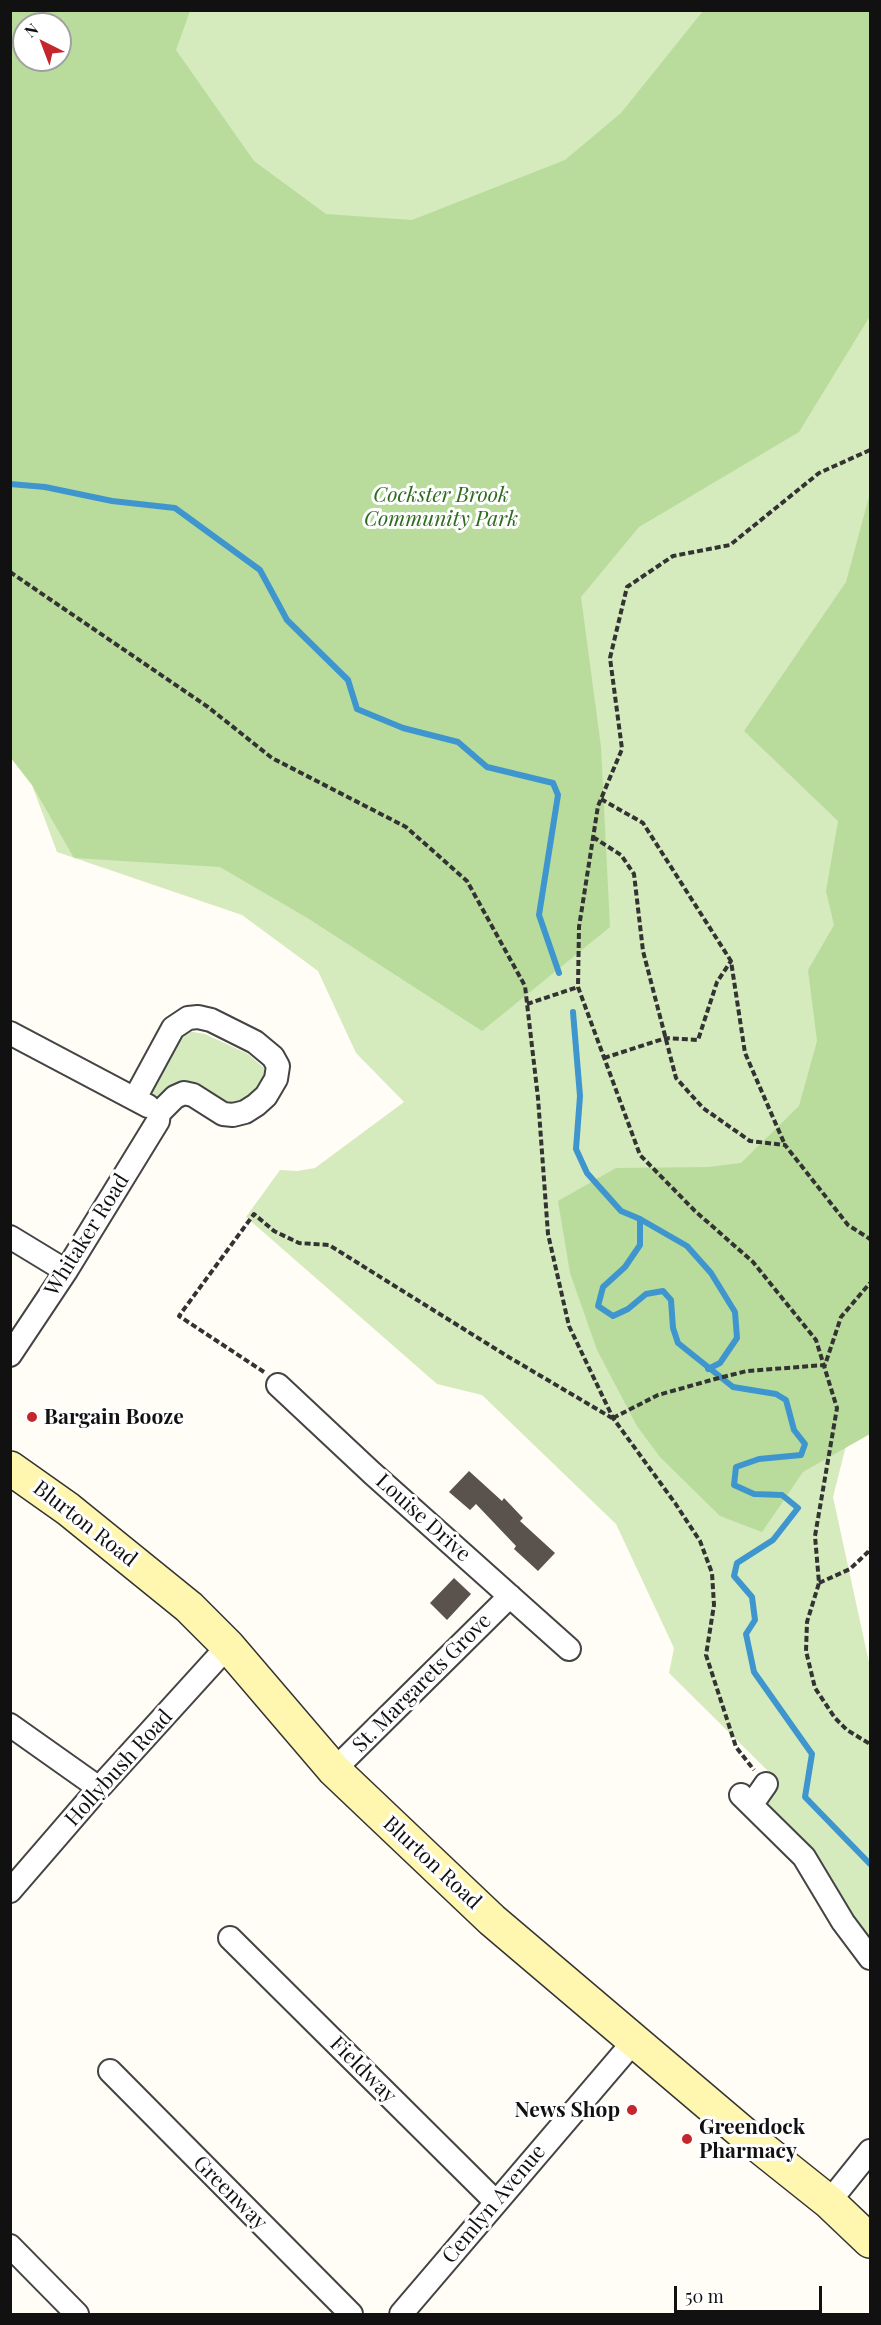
<!DOCTYPE html>
<html>
<head>
<meta charset="utf-8">
<style>
	body { margin:0 }
	#map { position:relative; width:881px; height:2325px; overflow:hidden; background:#fffdf5; font-family:"Playfair Display",serif }
	canvas { display:block }
	.frame { position:absolute; inset:0; border:12px solid #111; pointer-events:none }
	.north { position:absolute; left:12px; top:12px; width:60px; height:60px; box-sizing:border-box; background:#fff; border:2px solid #a0a0a0; border-radius:50%; rotate:318deg; font-size:16px; font-weight:700; line-height:24px; text-align:center; color:#111 }
	.north::after { content:''; display:block; margin:auto; width:21px; height:27px; background:#c4262e; clip-path:polygon(50% 0,100% 100%,50% 72%,0 100%) }
	.scale { position:absolute; left:674px; top:2286px; width:148px; height:27px; box-sizing:border-box; border:3px solid #111; border-top:0; padding-left:8px; font-size:18px; line-height:21px; white-space:nowrap; color:#111; -webkit-text-stroke:4px #fff; paint-order:stroke }
</style>
</head>
<body>
<div id="map">
<canvas width="881" height="2325"></canvas>
<div class="frame"></div>
<div class="north">N</div>
<div class="scale">50 m</div>
</div>
<script>
const ctx = document.querySelector('canvas').getContext('2d');
ctx.lineJoin = 'round';
function paint(path, color) {
  ctx.fillStyle = color;
  ctx.fill(path, 'evenodd');
}
function shape(rows) {
  const path = new Path2D();
  for (const r of rows) {
    path.moveTo(r[0], r[1]);
    for (let i = 2; i < r.length; i += 2) path.lineTo(r[i], r[i + 1]);
  }
  return path;
}
function trace(path, color, width, dash) {
  ctx.strokeStyle = color;
  ctx.lineWidth = width;
  ctx.lineCap = dash ? 'butt' : 'round';
  ctx.setLineDash(dash || []);
  ctx.stroke(path);
}
function write(font, color, halo, rows, align = 'center') {
  ctx.font = font + ' "Playfair Display",serif';
  ctx.lineWidth = 6;
  ctx.setLineDash([]);
  ctx.textBaseline = 'middle';
  ctx.strokeStyle = halo;
  ctx.fillStyle = color;
  for (const [text, x, y, turn = 0] of rows) {
    ctx.save();
    ctx.translate(x, y);
    ctx.rotate((+turn || 0) * Math.PI / 180);
    ctx.textAlign = isNaN(turn) ? turn : align;
    if (halo) ctx.strokeText(text, 0, 0);
    ctx.fillText(text, 0, 0);
    ctx.restore();
  }
}
paint(shape([
	[11,11,870,11,870,1433,848,1438,833,1497,870,1667,870,1970,848,1948,805,1876,774,1834,743,1805,770,1773,669,1673,674,1648,616,1524,482,1395,437,1384,246,1217,280,1170,297,1171,315,1168,404,1102,356,1053,318,971,242,915,57,852,32,785,11,758],
	[24,24,60,24,60,60,24,60],
	[188,1031,205,1034,248,1054,264,1068,267,1073,266,1081,239,1110,194,1092,159,1106,144,1100,177,1039]
]), '#d5ebbd');
paint(shape([
	[11,10,190,11,176,50,254,161,326,214,412,220,565,160,621,113,703,11,870,11,870,316,799,432,639,527,581,597,601,747,610,927,482,1031,309,919,220,867,74,858,32,785,11,758],
	[24,24,60,24,60,60,24,60],
	[870,493,870,1434,803,1472,762,1532,720,1516,660,1457,637,1426,597,1350,570,1273,558,1201,616,1168,708,1167,741,1163,799,1106,817,1041,808,970,834,925,826,891,838,821,744,731,846,582]
]), '#b9dc9c');
trace(shape([
	[10,484,45,487,112,501,175,508,260,570,287,620,348,680,357,709,403,728,458,742,487,767,553,783,558,795,539,915,559,973],
	[573,1012,580,1096,576,1149,587,1173,621,1211,640,1219,687,1246,711,1273,735,1312,737,1338,720,1363,708,1369],
	[640,1219,640,1245,625,1267,603,1287,598,1306,613,1316,628,1309,646,1294,663,1291,671,1300,673,1328,678,1343,733,1387,776,1394,786,1400,794,1430,805,1444,801,1455,759,1459,736,1467,734,1485,754,1494,782,1495,798,1508,773,1540,737,1563,734,1576,752,1597,755,1620,746,1634,754,1672,812,1754,805,1797,870,1864]
]), '#3f96cf', 6);
paint(shape([
	[469,1471,502,1501,504,1498,523,1518,520,1521,555,1553,538,1571,514,1549,516,1546,476,1504,470,1510,449,1492],
	[454,1578,471,1594,447,1620,430,1603]
]), '#5a524d');
const street = shape([
	[10,1033,148,1106],
	[135,1098,173,1028,188,1018,198,1017,211,1020,255,1042,273,1057,278,1066,276,1079,266,1096,256,1105,245,1112,233,1115,223,1114,193,1095,184,1093,175,1097,159,1113],
	[10,1237,66,1271],
	[10,1355,66,1271,158,1121,159,1113],
	[278,1385,372,1473,569,1649],
	[10,1725,99,1788],
	[334,1770,510,1596],
	[741,1795,804,1857,843,1922,870,1958],
	[752,1804,766,1784],
	[10,1891,99,1788,228,1646],
	[230,1938,496,2202],
	[110,2071,351,2314],
	[829,2202,870,2151],
	[10,2246,77,2314],
	[401,2314,635,2040]
]);
const secondary = shape([
	[10,1468,68,1509,189,1607,228,1646,334,1770,492,1920,750,2139,829,2202,870,2241]
]);
trace(street, '#444', 26);
trace(secondary, '#333', 36);
trace(shape([
	[870,450,819,473,730,545,673,556,627,587,610,658,622,749,598,806,579,927,578,987,640,1155,695,1211,753,1262,816,1340,837,1408,815,1536,819,1583,807,1622,806,1651,815,1688,835,1718,847,1730,870,1744],
	[10,572,208,707,272,758,406,827,467,881,525,986,538,1098,548,1234,569,1326,613,1418,675,1503,700,1541,712,1573,714,1605,706,1655,736,1747,754,1770],
	[601,799,643,823,731,961,745,1053,785,1145],
	[593,837,621,855,634,874,643,951,676,1078,703,1108,750,1141,785,1145,848,1225,870,1239],
	[527,1004,578,987],
	[604,1058,666,1038,698,1040,717,982,731,961],
	[264,1372,179,1316,254,1214,274,1231,299,1243,329,1245,507,1356,612,1418],
	[613,1418,658,1395,715,1379,747,1371,825,1365,841,1317,870,1283],
	[819,1583,850,1569,868,1552,870,1548]
]), '#333', 4, [6, 3]);
trace(street, '#fff', 22);
trace(secondary, '#fff6b0', 33);
for (const [x, y, r, color] of [
	[32,1417,6,"#c4262e"],
	[632,2110,6,"#c4262e"],
	[687,2139,6,"#c4262e"]
]) {
  const dot = new Path2D();
  dot.arc(x, y, r, 0, 2 * Math.PI);
  ctx.fillStyle = color;
  ctx.fill(dot);
  trace(dot, '#fff', 2);
}
write('italic 21px', '#2f6b1f', '#fff', [
	["Cockster Brook",441,495],
	["Community Park",441,519]
]);
write('21px', '#111', '#fff', [
	["Whitaker Road",87,1235,-58],
	["Louise Drive",423,1518,42],
	["Blurton Road",85,1524,38],
	["St. Margarets Grove",422,1683,-45],
	["Hollybush Road",119,1768,-48],
	["Blurton Road",432,1863,43],
	["Fieldway",363,2070,45],
	["Greenway",230,2193,45],
	["Cemlyn Avenue",494,2204,-50]
]);
write('bold 21px', '#111', '#fff', [
	["Bargain Booze",44,1417],
	["News Shop",620,2110,"right"],
	["Greendock",699,2127],
	["Pharmacy",699,2151]
], 'left');
</script>
</body>
</html>
